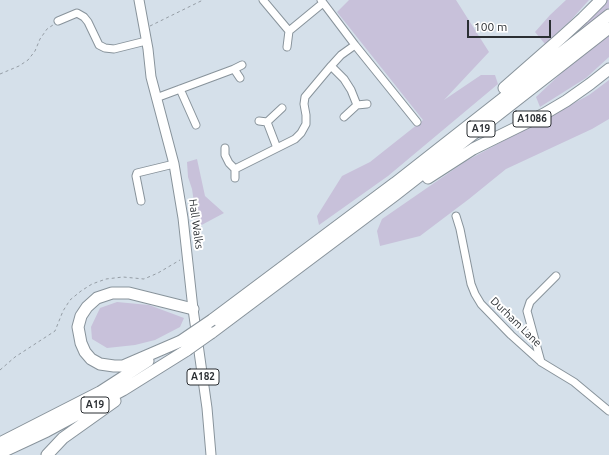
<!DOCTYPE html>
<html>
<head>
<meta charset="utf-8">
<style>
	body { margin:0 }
	#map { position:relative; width:609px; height:455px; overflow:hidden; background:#d5e0ea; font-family:Ubuntu,sans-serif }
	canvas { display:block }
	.scale { position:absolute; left:467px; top:20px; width:84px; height:18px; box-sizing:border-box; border:2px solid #2b2f33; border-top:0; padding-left:5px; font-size:12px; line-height:14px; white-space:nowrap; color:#2b2f33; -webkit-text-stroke:3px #fff; paint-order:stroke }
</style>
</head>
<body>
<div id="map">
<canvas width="609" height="455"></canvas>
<div class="scale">100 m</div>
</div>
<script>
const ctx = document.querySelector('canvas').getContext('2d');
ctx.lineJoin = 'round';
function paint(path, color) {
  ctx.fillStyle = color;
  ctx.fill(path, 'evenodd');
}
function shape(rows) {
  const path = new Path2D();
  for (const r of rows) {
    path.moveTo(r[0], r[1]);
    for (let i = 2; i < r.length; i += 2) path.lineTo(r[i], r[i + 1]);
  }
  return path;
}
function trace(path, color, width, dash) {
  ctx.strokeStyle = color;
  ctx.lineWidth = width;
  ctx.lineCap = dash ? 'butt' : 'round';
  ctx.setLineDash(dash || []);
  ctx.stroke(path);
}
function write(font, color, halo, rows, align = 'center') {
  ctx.font = font + ' Ubuntu,sans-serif';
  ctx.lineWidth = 4;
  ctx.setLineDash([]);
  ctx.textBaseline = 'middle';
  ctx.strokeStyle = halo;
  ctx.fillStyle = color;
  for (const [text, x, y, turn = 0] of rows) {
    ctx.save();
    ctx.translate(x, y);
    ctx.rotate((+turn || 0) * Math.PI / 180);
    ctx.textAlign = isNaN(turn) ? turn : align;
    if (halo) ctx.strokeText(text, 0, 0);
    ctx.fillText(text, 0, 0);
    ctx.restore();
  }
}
paint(shape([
	[349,0,456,0,489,52,444,100,481,75,495,75,498,84,388,176,319,225,317,216,342,176,370,162,423,120,337,12],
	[566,0,589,0,571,20,545,44,535,32,550,15],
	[605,0,609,0,609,8,540,64],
	[609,35,609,57,586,78,540,107,536,97,570,65],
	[609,80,609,119,592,129,506,169,469,199,420,236,380,246,377,231,382,219,466,161,589,95],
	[197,159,205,196,224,213,196,228,195,209,192,189,188,177,187,162],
	[117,302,149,305,184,318,180,327,155,340,135,345,107,348,92,339,91,327,100,308]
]), '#c8c1da');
const minor = shape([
	[263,0,289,31,287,47],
	[321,0,355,45,417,122],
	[58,21,77,13,84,17,88,22,99,45,105,48,114,49,146,41],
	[289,31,323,3],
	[331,66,344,79,351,90,357,105],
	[234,69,242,65],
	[180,89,196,125],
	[156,98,234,69,240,78],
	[344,117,357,105,367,104],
	[259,121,267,122,282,108],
	[267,122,277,148],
	[225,148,225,155,229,163,235,169,235,178],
	[235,169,295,139,301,133,306,124,306,115,304,104,305,97,331,66,341,55,355,45],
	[141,201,136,176,137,173,174,164],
	[456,216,460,229,471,284,475,294,481,304,511,335,541,362,574,382,609,411],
	[541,362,527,311,530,302,556,276]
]);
const major = shape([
	[139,0,148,49,151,77,174,164,183,218,193,309,207,408,211,455]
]);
const highway = shape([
	[504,88,561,38,583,18,601,0],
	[428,178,473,149,544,114,566,101,590,84,609,69],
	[212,320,395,183,609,15],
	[211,333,395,195,609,28],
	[181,341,123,366,114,366,100,364,91,359,85,352,81,343,78,327,81,316,87,307,97,298,112,293,129,293,193,309],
	[0,443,100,392,148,361],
	[0,453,47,431,123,390,187,350],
	[47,455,63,438,115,401]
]);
trace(minor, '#88939b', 9);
trace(major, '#88939b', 11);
trace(highway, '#88939b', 13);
trace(shape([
	[150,26,203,0],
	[0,74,19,66,28,60,35,51,40,39,47,29,53,25],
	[0,370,15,357,55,331,63,311,70,300,81,291,92,284,106,279,123,277,144,279,158,273,180,260]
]), '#959da5', 1, [3, 3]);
trace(minor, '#fff', 7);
trace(major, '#fff', 9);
trace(highway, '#fff', 11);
const highwayBridge = shape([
	[181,341,212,320],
	[187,350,211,333]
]);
trace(highwayBridge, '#88939b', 13, []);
trace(highwayBridge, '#fff', 11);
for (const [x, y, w] of [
	[532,119,38],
	[481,129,28],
	[203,377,32],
	[95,405,28]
]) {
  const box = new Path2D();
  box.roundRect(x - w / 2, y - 8, w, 16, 3);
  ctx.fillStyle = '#fff';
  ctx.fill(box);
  trace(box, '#2b2f33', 1);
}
write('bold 10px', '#2b2f33', null, [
	["A1086",532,119],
	["A19",481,129],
	["A182",203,377],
	["A19",95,405]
]);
write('11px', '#2b2f33', '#fff', [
	["Hall Walks",196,224,82],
	["Durham Lane",516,322,44]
]);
</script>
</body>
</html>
